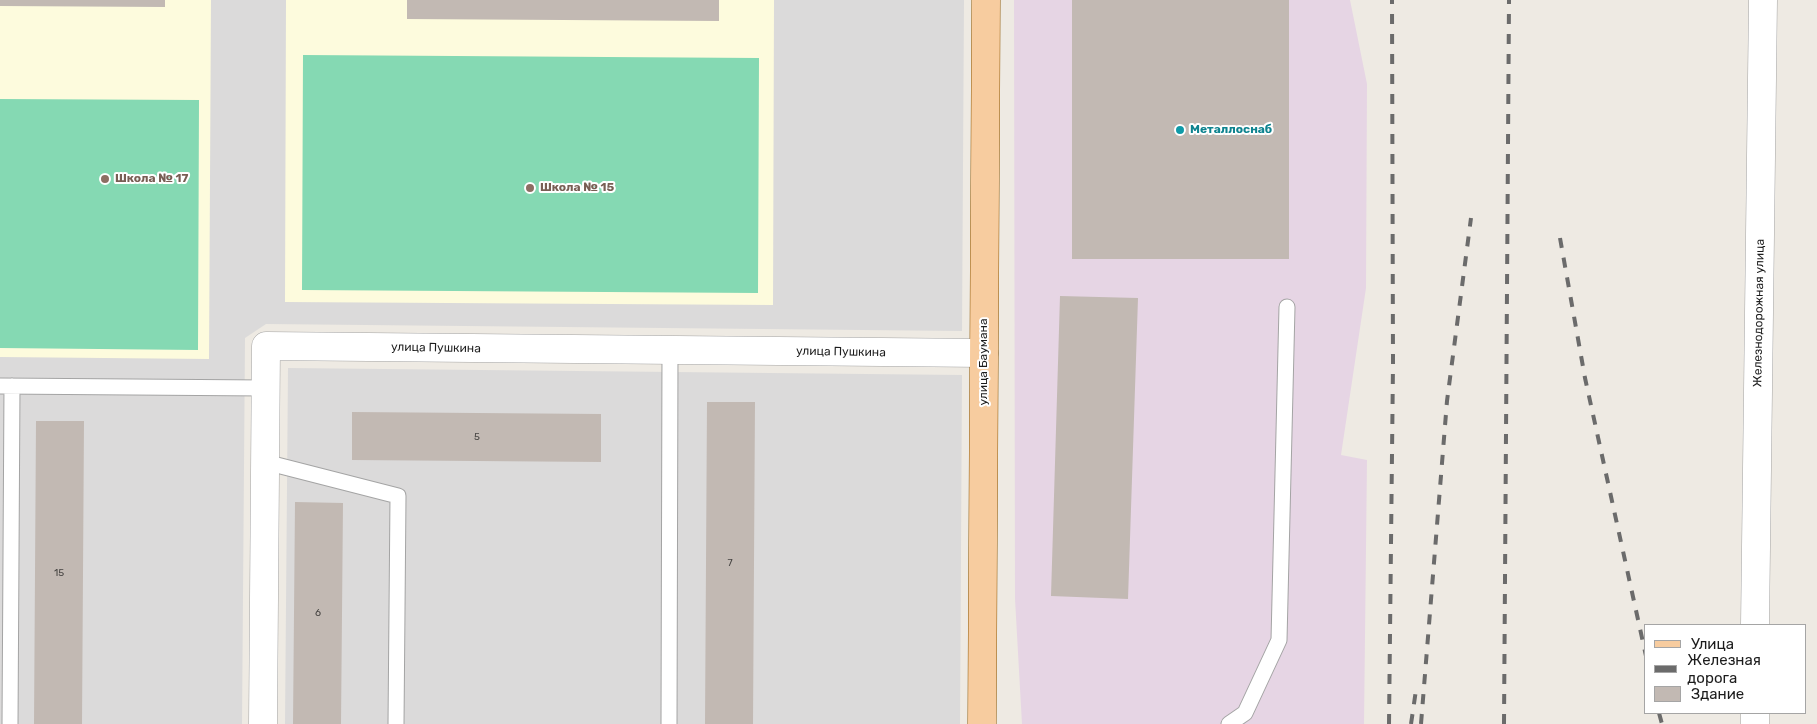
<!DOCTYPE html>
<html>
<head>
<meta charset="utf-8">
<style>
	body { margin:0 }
	#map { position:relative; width:1817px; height:724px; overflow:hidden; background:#eeeae3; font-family:Rubik,sans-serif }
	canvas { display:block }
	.legend { position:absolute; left:1644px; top:624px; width:162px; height:90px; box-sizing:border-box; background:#fff; border:1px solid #a5a5a5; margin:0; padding:6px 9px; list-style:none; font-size:15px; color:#1d1d1d }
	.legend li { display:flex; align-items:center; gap:10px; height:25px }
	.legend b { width:25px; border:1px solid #a5a5a5 }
</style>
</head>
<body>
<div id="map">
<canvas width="1817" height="724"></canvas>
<ul class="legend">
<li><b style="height:6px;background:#f7cc9f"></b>Улица</li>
<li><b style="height:6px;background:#6b6b6b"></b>Железная дорога</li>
<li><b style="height:14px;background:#c2b9b3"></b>Здание</li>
</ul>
</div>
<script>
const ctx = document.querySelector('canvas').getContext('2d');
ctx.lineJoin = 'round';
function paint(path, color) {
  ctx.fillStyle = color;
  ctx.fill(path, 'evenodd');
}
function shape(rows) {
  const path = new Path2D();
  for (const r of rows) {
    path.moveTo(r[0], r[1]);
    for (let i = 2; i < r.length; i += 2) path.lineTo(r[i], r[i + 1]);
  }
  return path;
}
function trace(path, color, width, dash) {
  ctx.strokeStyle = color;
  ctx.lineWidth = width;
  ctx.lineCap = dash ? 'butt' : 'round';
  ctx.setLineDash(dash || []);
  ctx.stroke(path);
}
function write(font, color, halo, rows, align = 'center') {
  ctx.font = font + ' Rubik,sans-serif';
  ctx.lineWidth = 4;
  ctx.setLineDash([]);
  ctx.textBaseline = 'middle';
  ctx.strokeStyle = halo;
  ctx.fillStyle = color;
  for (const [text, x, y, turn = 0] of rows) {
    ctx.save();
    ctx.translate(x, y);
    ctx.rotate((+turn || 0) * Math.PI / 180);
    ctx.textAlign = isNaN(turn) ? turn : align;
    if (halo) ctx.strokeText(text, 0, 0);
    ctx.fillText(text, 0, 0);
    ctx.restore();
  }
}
paint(shape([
	[0,0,964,0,962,331,266,324,245,338,242,724,0,724],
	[288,368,962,375,960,724,285,724]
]), '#dbdada');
paint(shape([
	[1014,0,1350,0,1367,84,1366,288,1341,455,1367,460,1364,724,1022,724,1015,599]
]), '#e6d5e4');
paint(shape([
	[0,0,211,0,209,359,0,357],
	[286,0,774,0,773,305,285,302]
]), '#fdfbdd');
paint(shape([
	[303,55,759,58,758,293,302,290],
	[0,99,199,100,198,350,0,348]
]), '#85d9b3');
paint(shape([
	[0,0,165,0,165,7,0,6],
	[407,0,719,0,719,21,407,19],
	[1072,0,1289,0,1289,259,1072,259],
	[1060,296,1138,298,1128,599,1051,596],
	[707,402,755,402,753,724,705,724],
	[352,412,601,414,601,462,352,460],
	[36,421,84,421,82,724,34,724],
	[295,502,343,503,341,724,293,724]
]), '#c2b9b3');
const lane = shape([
	[0,386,265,388],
	[265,462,398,496,396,724],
	[10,724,12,386],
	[669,724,670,350],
	[1229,724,1245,713,1279,640,1287,307]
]);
const street = shape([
	[1755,625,1763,0],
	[263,724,266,346,984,353],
	[1755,724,1755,713]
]);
const primary = shape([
	[982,724,986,0]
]);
trace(lane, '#a4a4a4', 17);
trace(street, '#a4a4a4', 29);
trace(primary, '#8e5a08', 29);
trace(lane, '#fff', 15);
trace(street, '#fff', 28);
trace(primary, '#f7cc9f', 28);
trace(shape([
	[1560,238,1585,378,1646,656],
	[1659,713,1662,724],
	[1389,724,1393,364,1392,0],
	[1411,724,1416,690],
	[1421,724,1447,401,1471,218],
	[1504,724,1509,0]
]), '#6b6b6b', 4, [10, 10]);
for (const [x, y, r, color] of [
	[1180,130,5,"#0f9aa8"],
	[105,179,5,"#8d6e63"],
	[530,188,5,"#8d6e63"]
]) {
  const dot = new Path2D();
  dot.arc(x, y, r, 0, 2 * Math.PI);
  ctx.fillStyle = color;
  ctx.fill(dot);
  trace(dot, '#fff', 2);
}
write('10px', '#464442', null, [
	["5",477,437],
	["7",730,563],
	["15",59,573],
	["6",318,613]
]);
write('bold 12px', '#0d838f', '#fff', [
	["Металлоснаб",1190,130]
], 'left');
write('bold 12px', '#785e54', '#fff', [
	["Школа № 17",115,179],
	["Школа № 15",540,188]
], 'left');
write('12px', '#1d1d1d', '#fff', [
	["Железнодорожная улица",1759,313,-89],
	["улица Пушкина",436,348,1],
	["улица Пушкина",841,352,1],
	["улица Баумана",984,362,-90]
]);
</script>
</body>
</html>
